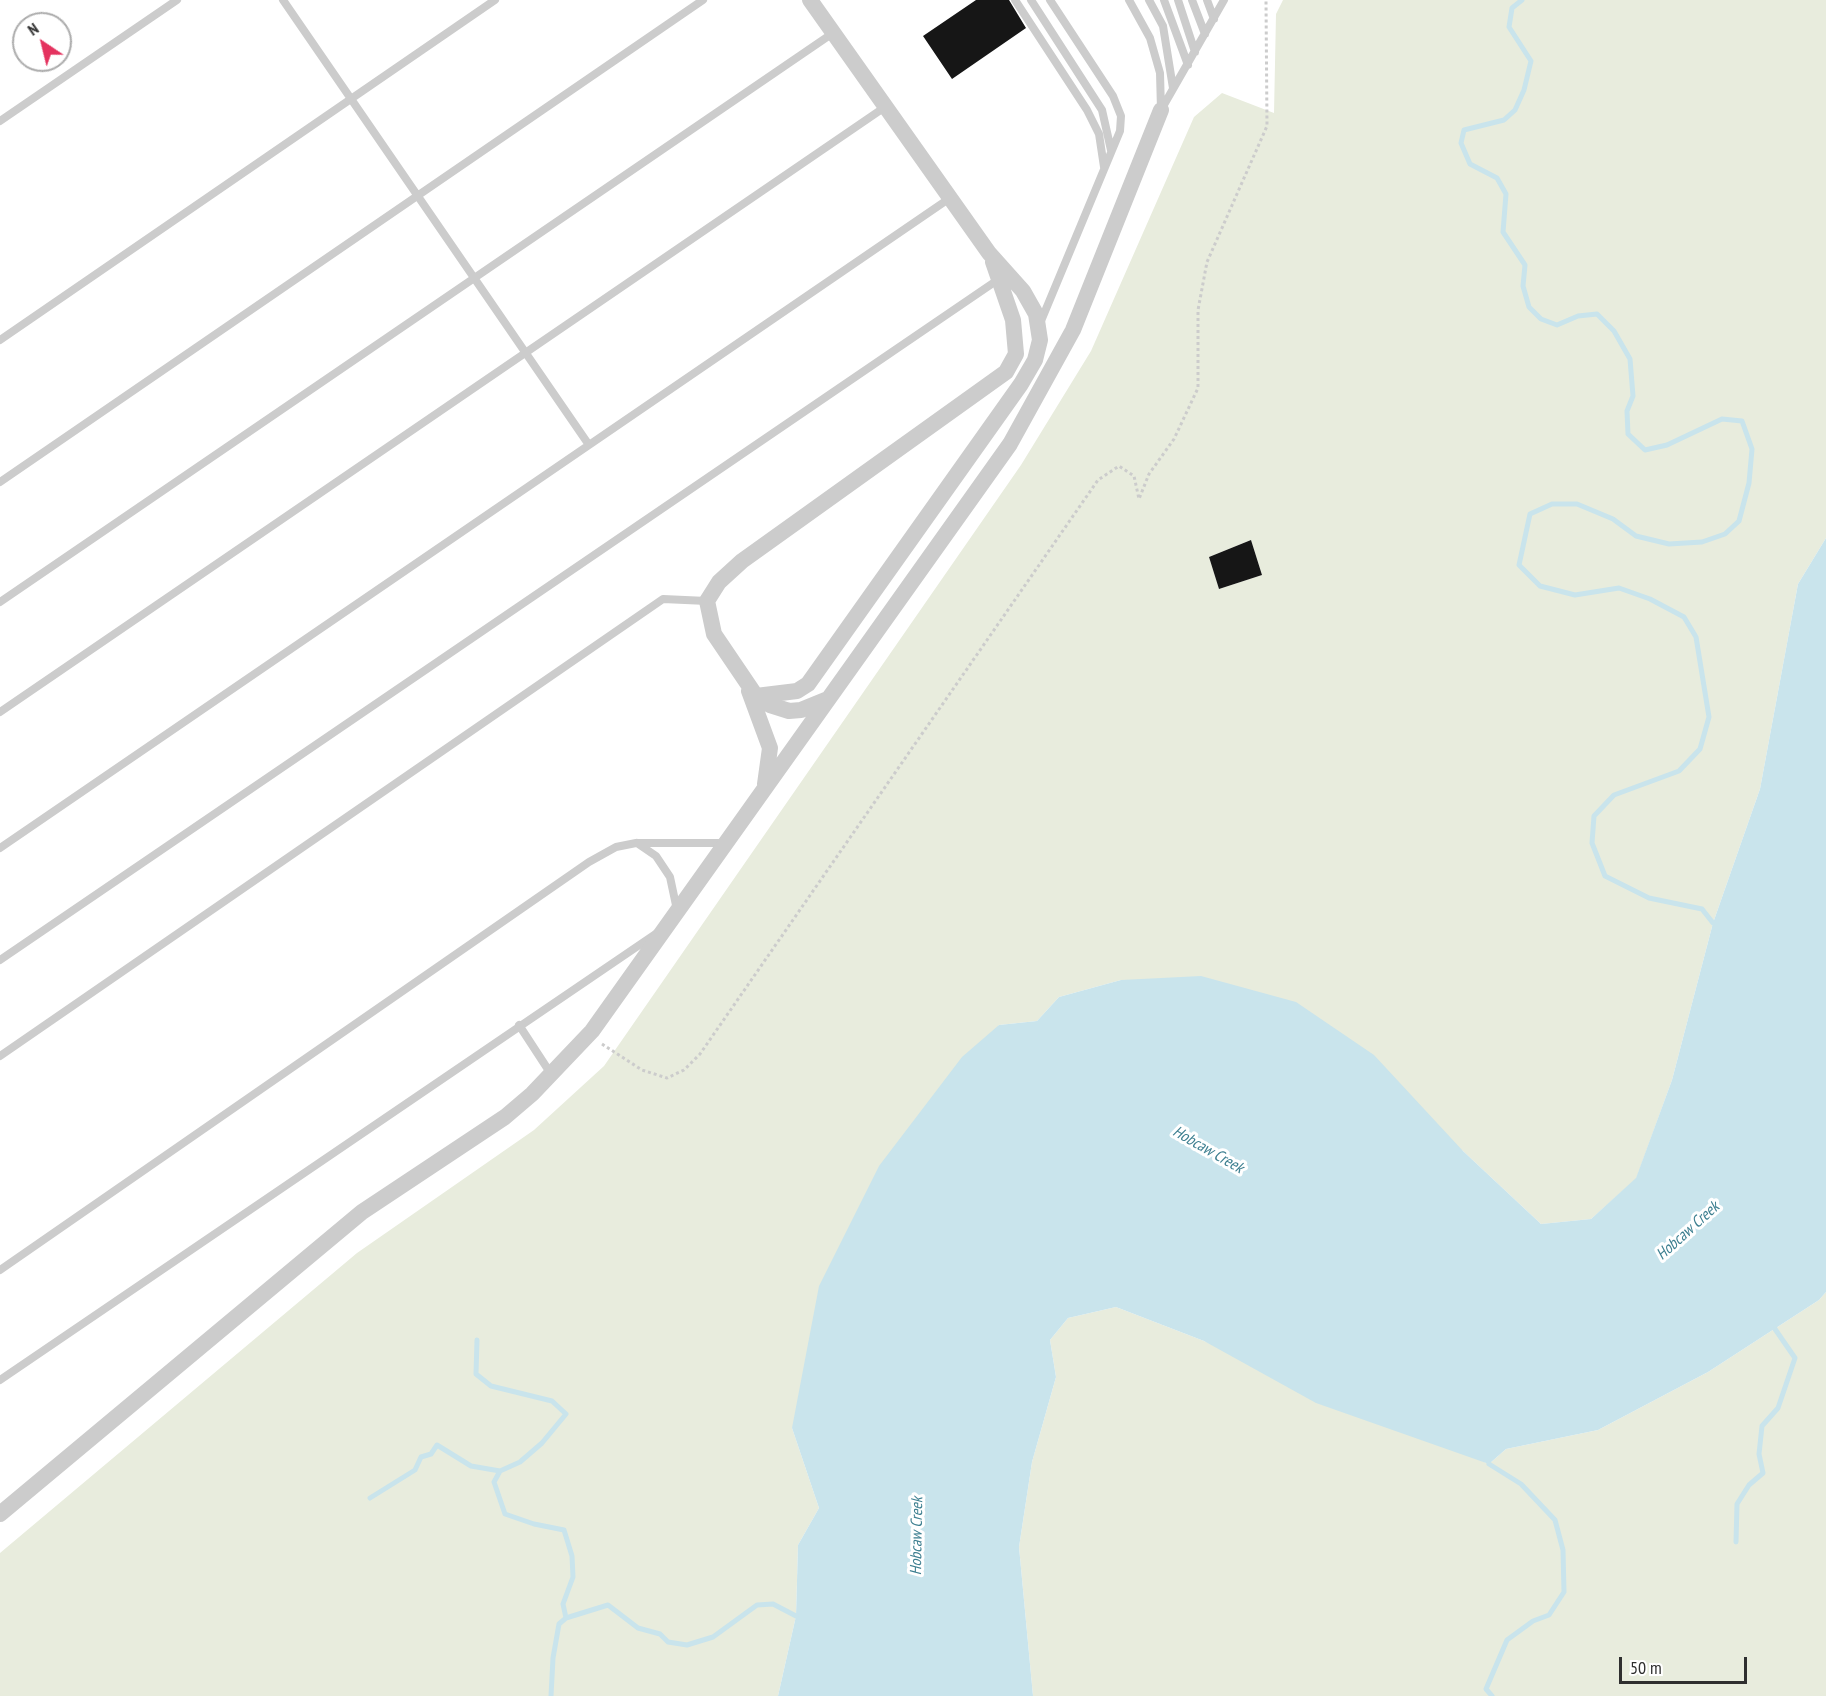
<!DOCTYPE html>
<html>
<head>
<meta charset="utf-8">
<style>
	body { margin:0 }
	#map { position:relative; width:1826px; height:1696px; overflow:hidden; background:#fff; font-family:"PT Sans Narrow",sans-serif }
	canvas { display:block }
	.north { position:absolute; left:12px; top:12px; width:60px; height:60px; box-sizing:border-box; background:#fff; border:2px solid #acacac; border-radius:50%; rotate:325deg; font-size:16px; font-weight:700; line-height:24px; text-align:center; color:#2f2f2f }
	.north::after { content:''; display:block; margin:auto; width:21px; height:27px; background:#e4335f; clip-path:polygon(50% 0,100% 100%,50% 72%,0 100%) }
	.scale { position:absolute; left:1619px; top:1657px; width:128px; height:27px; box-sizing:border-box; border:3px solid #2f2f2f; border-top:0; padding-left:8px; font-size:18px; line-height:21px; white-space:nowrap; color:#2f2f2f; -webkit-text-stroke:4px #fff; paint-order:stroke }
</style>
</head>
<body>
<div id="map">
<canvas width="1826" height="1696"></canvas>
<div class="north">N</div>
<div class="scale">50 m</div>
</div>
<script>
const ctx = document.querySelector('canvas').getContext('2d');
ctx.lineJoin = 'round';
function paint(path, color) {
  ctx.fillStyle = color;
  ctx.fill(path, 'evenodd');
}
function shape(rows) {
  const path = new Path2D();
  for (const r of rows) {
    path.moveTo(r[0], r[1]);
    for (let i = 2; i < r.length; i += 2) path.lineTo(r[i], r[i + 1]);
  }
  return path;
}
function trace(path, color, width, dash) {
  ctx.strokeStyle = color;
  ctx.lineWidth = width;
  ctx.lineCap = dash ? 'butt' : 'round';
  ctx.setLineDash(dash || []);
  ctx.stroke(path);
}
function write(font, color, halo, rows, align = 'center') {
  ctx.font = font + ' "PT Sans Narrow",sans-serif';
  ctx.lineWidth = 6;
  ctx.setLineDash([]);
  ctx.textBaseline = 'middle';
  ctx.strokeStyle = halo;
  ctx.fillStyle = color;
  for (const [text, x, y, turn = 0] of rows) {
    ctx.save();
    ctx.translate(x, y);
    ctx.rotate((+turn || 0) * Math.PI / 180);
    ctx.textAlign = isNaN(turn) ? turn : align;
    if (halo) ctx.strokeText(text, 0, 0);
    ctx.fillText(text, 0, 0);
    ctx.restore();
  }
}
paint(shape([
	[1283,0,1826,0,1826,538,1798,584,1760,789,1713,923,1672,1080,1636,1179,1591,1219,1541,1224,1463,1151,1121,980,1059,997,1037,1021,999,1025,792,1428,819,1508,798,1545,796,1616,778,1696,0,1696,0,1553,357,1253,534,1130,604,1066,1021,465,1091,351,1194,117,1222,93,1274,113,1276,14],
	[1251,540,1262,575,1219,589,1209,557],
	[1826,1292,1826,1696,1033,1696,1019,1547,1032,1462,1056,1377,1050,1340,1068,1318,1116,1307,1204,1341,1489,1464,1506,1449,1598,1430,1708,1372,1819,1300]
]), '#e8ecdd');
paint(shape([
	[1826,538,1826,1292,1819,1300,1708,1372,1598,1430,1506,1449,1489,1464,1316,1403,1204,1341,1116,1307,1068,1318,1050,1340,1056,1377,1032,1462,1019,1547,1033,1696,778,1696,796,1616,798,1545,819,1508,792,1428,819,1286,879,1166,962,1057,999,1025,1037,1021,1059,997,1121,980,1201,976,1296,1002,1374,1055,1463,1151,1541,1224,1591,1219,1636,1178,1672,1080,1713,923,1760,789,1798,584]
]), '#c9e4ec');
trace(shape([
	[1522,0,1512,8,1509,27,1531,61,1524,90,1515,110,1504,120,1464,130,1461,143,1470,164,1497,178,1506,194,1503,232,1525,265,1523,286,1529,307,1541,319,1557,325,1578,316,1597,314,1614,331,1630,359,1633,396,1627,411,1628,434,1645,450,1667,445,1722,419,1742,421,1752,449,1749,483,1739,521,1725,534,1702,542,1669,544,1636,536,1613,519,1577,504,1552,504,1530,514,1519,565,1540,586,1575,595,1619,588,1650,599,1684,617,1696,637,1709,717,1700,749,1679,771,1614,795,1594,816,1592,843,1605,876,1649,898,1702,909,1713,923],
	[477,1340,476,1374,491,1386,552,1401,566,1414,542,1443,520,1462,500,1471,494,1482,505,1514,534,1524,564,1530,572,1556,573,1577,563,1604,566,1618],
	[1489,1464,1521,1484,1555,1520,1563,1550,1564,1592,1549,1615,1533,1621,1507,1640,1486,1689,1492,1696],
	[370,1498,415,1470,421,1457,431,1454,437,1445,471,1466,500,1471],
	[1736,1542,1737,1504,1749,1485,1763,1473,1759,1454,1762,1426,1778,1408,1795,1358,1775,1329],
	[551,1696,553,1658,559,1624,566,1618,608,1605,638,1628,660,1634,668,1642,687,1645,713,1637,757,1605,773,1604,796,1616]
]), '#c9e4ec', 5);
paint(shape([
	[976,0,1009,0,1026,28,952,79,923,36],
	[1251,540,1262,575,1219,589,1209,557]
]), '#161616');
trace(shape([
	[602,1044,642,1070,667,1078,684,1070,700,1054,1098,480,1119,466,1134,476,1139,499,1149,474,1174,439,1198,388,1198,310,1207,262,1267,126,1266,0]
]), '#ccc', 3, [3, 3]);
trace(shape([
	[283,0,589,445],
	[1015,0,1087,110,1099,134,1104,167],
	[1031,0,1102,110,1111,150],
	[1129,0,1150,38,1160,73,1161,110],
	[1149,0,1163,26,1173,88],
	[1164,0,1188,65],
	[1178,0,1195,52],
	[1192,0,1205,34],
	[1207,0,1214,19],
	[1161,110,1224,0],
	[0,121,177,0],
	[1041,321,1120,131,1121,116,1113,96,1050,0],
	[0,340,495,0],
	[0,482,703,0],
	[0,602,833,33],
	[0,712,885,107],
	[637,843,656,856,670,877,677,910],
	[0,848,950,198],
	[0,960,999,279],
	[519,1025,551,1074],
	[0,1056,663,599,707,601],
	[0,1270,589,862,616,847,636,843,726,843],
	[0,1380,657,933]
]), '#ccc', 8);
trace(shape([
	[749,691,770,748,765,784],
	[756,696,797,691,808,684,1021,384,1035,360,1040,340,1036,314,1023,291,989,253,810,0],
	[828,699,801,710,789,711,770,705,756,696,714,634,707,601,719,582,742,561,1006,372,1016,354,1013,320,993,262],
	[0,1514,362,1212,505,1117,532,1094,592,1031,1010,444,1073,330,1161,110]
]), '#ccc', 16);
write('italic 16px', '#3d7f90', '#fff', [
	["Hobcaw Creek",1208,1150,30],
	["Hobcaw Creek",1688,1231,-42],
	["Hobcaw Creek",917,1536,-89]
]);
</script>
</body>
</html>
